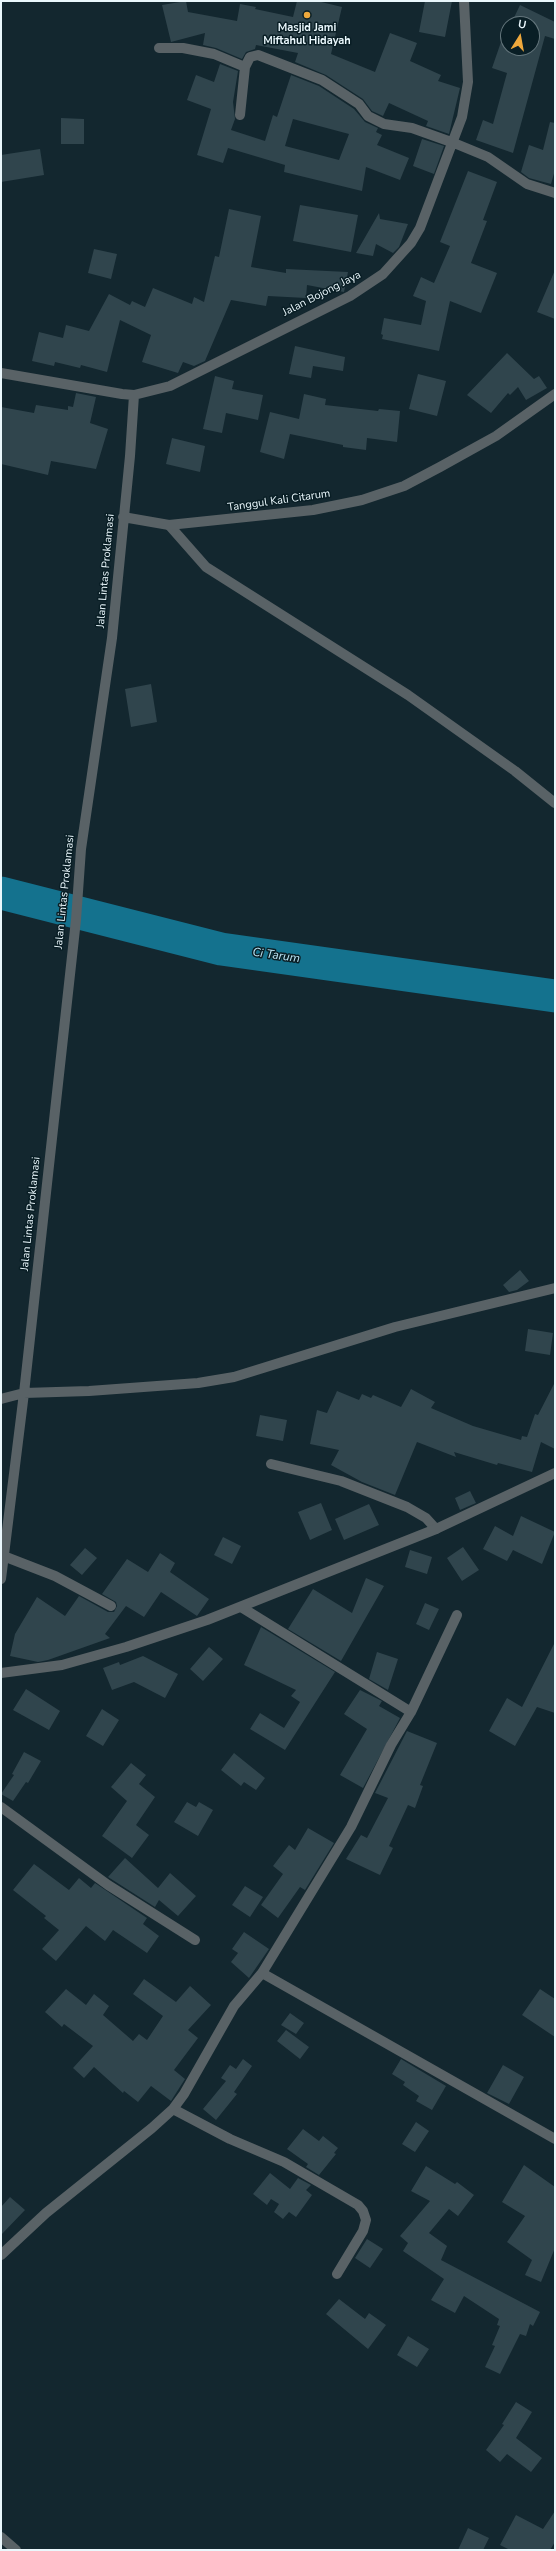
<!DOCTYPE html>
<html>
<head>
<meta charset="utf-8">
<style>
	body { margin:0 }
	#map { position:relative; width:556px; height:2551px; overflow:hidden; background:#13272f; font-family:"Nunito Sans",sans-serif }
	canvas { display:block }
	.frame { position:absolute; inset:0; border:2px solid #eaf7fc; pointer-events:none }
	.north { position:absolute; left:500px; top:16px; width:40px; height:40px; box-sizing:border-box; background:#091e25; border:1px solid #63757b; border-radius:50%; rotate:11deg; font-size:11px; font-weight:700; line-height:16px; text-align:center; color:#eaf7fc }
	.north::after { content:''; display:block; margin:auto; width:14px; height:18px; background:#eea83c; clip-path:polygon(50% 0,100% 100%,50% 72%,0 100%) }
</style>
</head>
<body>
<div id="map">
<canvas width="556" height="2551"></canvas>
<div class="frame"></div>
<div class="north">U</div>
</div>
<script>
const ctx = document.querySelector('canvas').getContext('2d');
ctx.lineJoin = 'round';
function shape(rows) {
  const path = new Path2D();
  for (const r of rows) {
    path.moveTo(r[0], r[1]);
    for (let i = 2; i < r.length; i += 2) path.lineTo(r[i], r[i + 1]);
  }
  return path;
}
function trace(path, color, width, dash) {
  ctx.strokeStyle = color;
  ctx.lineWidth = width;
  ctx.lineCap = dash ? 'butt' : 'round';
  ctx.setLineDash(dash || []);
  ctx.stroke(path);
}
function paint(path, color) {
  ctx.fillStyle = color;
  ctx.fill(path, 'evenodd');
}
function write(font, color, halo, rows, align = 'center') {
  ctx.font = font + ' "Nunito Sans",sans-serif';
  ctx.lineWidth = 3;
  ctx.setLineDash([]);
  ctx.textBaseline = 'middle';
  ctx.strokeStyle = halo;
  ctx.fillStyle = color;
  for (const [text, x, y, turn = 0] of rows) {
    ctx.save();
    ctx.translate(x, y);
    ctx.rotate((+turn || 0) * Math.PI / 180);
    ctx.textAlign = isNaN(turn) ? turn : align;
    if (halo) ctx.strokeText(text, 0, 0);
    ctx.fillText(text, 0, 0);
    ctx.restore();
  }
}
trace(shape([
	[1,893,221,949,555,996]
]), '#14728e', 33);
paint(shape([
	[186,1,188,12,237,21,240,4,256,7,255,9,293,17,297,1,317,1,342,7,331,54,375,72,390,33,417,43,410,61,441,75,438,81,460,88,449,134,426,126,428,121,389,103,383,116,372,111,363,99,326,75,295,62,298,53,256,45,255,49,246,52,242,59,216,48,203,45,205,33,171,42,162,5],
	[425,1,452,1,445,37,419,32],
	[520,5,555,22,555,39,545,36,513,153,476,140,483,120,493,124,507,73,492,68,501,42,503,43,508,32,508,48,532,48,532,24,511,24],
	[220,64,238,71,233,102,235,119,231,130,265,141,273,115,277,117,291,75,319,86,354,109,365,122,378,128,376,132,382,135,377,145,409,158,400,180,366,167,362,191,284,172,285,165,228,148,223,163,197,155,211,109,187,100,196,75,214,82],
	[293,119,349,134,339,160,285,146],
	[61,118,84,119,84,144,61,144],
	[550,122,555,123,555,170,551,184,529,178,521,172,529,145,543,150],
	[422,139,444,146,434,174,413,166],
	[40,149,44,175,1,182,1,155],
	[468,171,497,182,483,220,487,221,471,263,497,273,481,313,450,301,439,351,382,339,383,335,381,334,384,318,421,325,426,301,413,296,421,277,434,283,450,246,440,242],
	[300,205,358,215,351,252,293,241],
	[229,209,261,216,251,267,286,273,286,269,348,272,344,292,307,285,306,298,268,296,266,306,231,300,205,361,194,366,183,362,178,373,142,362,151,335,120,320,107,372,81,365,80,368,55,362,54,366,32,361,39,332,63,338,66,325,89,331,109,294,130,305,132,301,145,307,153,288,192,304,194,297,204,302,215,256,219,257],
	[379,213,380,219,408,224,399,247,393,253,376,244,373,256,356,253],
	[94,249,117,254,111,279,88,273],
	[555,270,555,319,537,312],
	[295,346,345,357,343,371,313,366,311,378,289,374],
	[507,353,534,379,539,376,547,388,526,400,518,387,510,395,508,393,491,413,467,395],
	[418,374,446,381,437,416,409,409],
	[215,376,234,381,232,389,263,395,258,420,226,413,222,433,203,429],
	[76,393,96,397,90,423,108,429,96,469,51,461,48,475,1,464,1,407,34,413,36,405,68,410,68,406,73,407],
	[304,394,326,399,325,405,378,411,379,409,400,411,397,442,367,438,366,450,343,447,343,445,290,434,284,459,260,452,270,412,299,419],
	[172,438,205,446,200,472,166,464],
	[151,684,157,722,131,727,125,689],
	[520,1270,529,1281,517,1290,509,1292,503,1285],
	[528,1329,553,1333,550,1355,525,1351],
	[555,1382,555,1449,541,1442,532,1472,498,1463,497,1465,454,1452,456,1457,417,1442,395,1495,362,1482,331,1465,339,1450,310,1444,317,1410,327,1413,337,1391,359,1400,362,1394,371,1398,373,1395,401,1407,411,1389,435,1402,431,1408,473,1426,521,1440,522,1436,527,1437,535,1414,538,1415],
	[260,1415,287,1420,283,1441,256,1436],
	[470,1491,476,1503,460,1510,455,1498],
	[321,1503,332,1530,310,1540,298,1512],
	[369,1504,379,1525,344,1540,335,1519],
	[521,1516,555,1532,542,1564,513,1550,507,1561,483,1549,495,1526,513,1536],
	[223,1537,241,1546,232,1564,214,1555],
	[463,1547,479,1570,462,1581,447,1558],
	[85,1548,97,1558,82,1575,70,1565],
	[410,1550,432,1557,427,1574,405,1567],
	[160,1553,175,1563,170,1572,209,1599,197,1616,161,1592,144,1617,126,1606,105,1634,110,1638,48,1660,38,1662,10,1656,15,1634,37,1597,65,1616,79,1596,108,1612,114,1612,117,1606,116,1602,102,1594,127,1559,148,1572],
	[366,1578,384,1586,341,1661,288,1629,313,1589,352,1613],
	[425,1603,439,1609,429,1630,416,1624],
	[261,1627,335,1672,285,1750,250,1729,260,1713,284,1728,300,1702,291,1696,296,1690,244,1665],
	[555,1642,555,1713,537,1707,515,1746,489,1731,507,1698,522,1707],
	[209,1647,223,1659,203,1681,190,1669],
	[377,1652,398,1659,388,1690,369,1679],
	[143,1656,178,1674,165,1698,134,1682,112,1690,103,1668,119,1662,120,1665],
	[26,1689,60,1711,49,1730,13,1710],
	[360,1690,382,1701,379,1706,400,1718,363,1788,340,1775,367,1729,344,1714],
	[102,1709,119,1720,103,1746,86,1736],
	[407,1731,437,1743,420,1785,423,1786,415,1808,408,1805,389,1846,393,1848,380,1875,346,1859,361,1835,367,1838,388,1798,375,1793],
	[24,1752,41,1761,28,1783,26,1782,13,1801,1,1794,14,1775,12,1774],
	[234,1753,265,1778,256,1790,244,1782,241,1786,221,1770],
	[131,1763,146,1775,139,1784,155,1797,136,1825,149,1835,132,1858,102,1836,127,1801,111,1787],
	[187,1802,196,1807,199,1802,213,1810,198,1836,174,1822],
	[308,1828,334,1843,305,1890,300,1887,278,1918,261,1905,283,1874,273,1866,289,1845,295,1850],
	[125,1858,158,1888,170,1873,196,1896,178,1916,159,1900,155,1907,108,1877],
	[34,1864,69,1890,79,1878,91,1888,95,1883,147,1918,143,1924,159,1936,147,1953,113,1930,105,1941,86,1926,56,1961,42,1949,59,1930,44,1918,46,1916,13,1890],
	[245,1886,263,1897,250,1917,232,1905],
	[244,1932,269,1949,249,1978,231,1962,238,1953,232,1949],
	[144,1979,176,2002,190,1986,211,2005,188,2030,198,2038,174,2070,185,2079,171,2101,151,2086,138,2102,124,2091,123,2093,94,2067,84,2078,73,2068,93,2046,64,2024,62,2027,45,2012,66,1989,86,2005,94,1994,109,2006,103,2015,133,2041,139,2034,147,2040,163,2016,133,1994],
	[540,1989,555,1999,555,2037,522,2015],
	[290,2013,304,2023,296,2034,281,2025],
	[286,2030,309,2047,300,2059,277,2041],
	[243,2059,252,2066,234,2092,237,2094,216,2120,203,2109,226,2081,221,2078,230,2065,236,2069],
	[401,2059,446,2086,432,2110,416,2101,419,2096,403,2085,405,2082,392,2074],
	[503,2065,524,2077,509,2104,487,2093],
	[416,2122,429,2131,415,2152,402,2144],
	[303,2129,319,2141,323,2136,338,2148,334,2153,336,2154,319,2175,306,2167,308,2164,287,2149],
	[524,2165,555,2187,555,2248,541,2282,525,2275,532,2260,507,2242,525,2216,502,2202],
	[426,2166,455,2184,457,2182,474,2195,458,2216,449,2209,429,2233,447,2246,441,2260,540,2312,533,2326,530,2324,526,2336,520,2334,500,2374,485,2367,495,2346,492,2345,500,2326,497,2325,499,2319,464,2296,455,2313,431,2300,444,2279,403,2251,408,2243,400,2236,430,2201,411,2191],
	[270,2173,290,2189,298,2178,311,2185,306,2190,312,2195,296,2217,289,2212,283,2219,274,2212,279,2204,271,2199,267,2205,253,2194],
	[10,2197,25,2210,1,2235,1,2207],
	[367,2239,383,2249,370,2268,355,2258],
	[339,2299,365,2319,369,2313,386,2325,368,2349,326,2314],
	[408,2336,429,2349,417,2367,397,2355],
	[516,2402,532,2412,516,2438,542,2458,531,2472,507,2454,500,2462,486,2450,504,2425,502,2424],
	[555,2511,555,2542,550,2550,510,2550,500,2545,516,2515,543,2529],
	[468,2528,489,2538,483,2550,458,2550]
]), '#30454d');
trace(shape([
	[169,525,206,567,408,695,515,771,555,803]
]), '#596266', 10);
trace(shape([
	[159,48,183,48,214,54,245,67],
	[240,115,245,67,250,57,258,55,322,80,359,104,368,116,384,124,412,128,454,143,488,157,527,184,555,193],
	[1,373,122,394,134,395,170,386,350,296,383,274,411,243,420,228,462,117,468,82,464,1],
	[123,517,169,525,313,510,362,500,404,486,440,467,496,436,555,394],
	[1,1399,24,1393,89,1391,198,1383,234,1377,395,1327,555,1288],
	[271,1464,341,1481,407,1507,426,1518,436,1529],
	[6,1557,55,1576,111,1606],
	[1,1579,24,1393,76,920,81,849,112,638,130,456,134,395],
	[241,1607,411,1712],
	[1,1807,108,1885,195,1940],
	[262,1973,555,2139],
	[173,2109,230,2139,284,2162,358,2205,363,2211,366,2220,363,2231,337,2274],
	[1,2255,46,2213,152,2128,173,2109,184,2094,234,2006,262,1973,351,1827,391,1745,411,1712,457,1615],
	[1,2537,16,2550]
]), '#596266', 10);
trace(shape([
	[1,1673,62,1665,126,1647,207,1620,436,1529,555,1473]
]), '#596266', 10);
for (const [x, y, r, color] of [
	[307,15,4,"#eea83c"]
]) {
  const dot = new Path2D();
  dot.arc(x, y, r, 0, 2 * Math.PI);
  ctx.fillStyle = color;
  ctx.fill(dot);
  trace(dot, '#091e25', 1.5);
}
write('bold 11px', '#eaf7fc', '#091e25', [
	["Masjid Jami",307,28],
	["Miftahul Hidayah",307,41]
]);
write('11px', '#eaf7fc', '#091e25', [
	["Jalan Bojong Jaya",322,294,-27],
	["Tanggul Kali Citarum",279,501,-8],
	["Jalan Lintas Proklamasi",106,571,-85],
	["Jalan Lintas Proklamasi",65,892,-84],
	["Jalan Lintas Proklamasi",31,1214,-84]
]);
write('italic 12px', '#bce5f5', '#091e25', [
	["Ci Tarum",276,956,8]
]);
</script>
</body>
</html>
